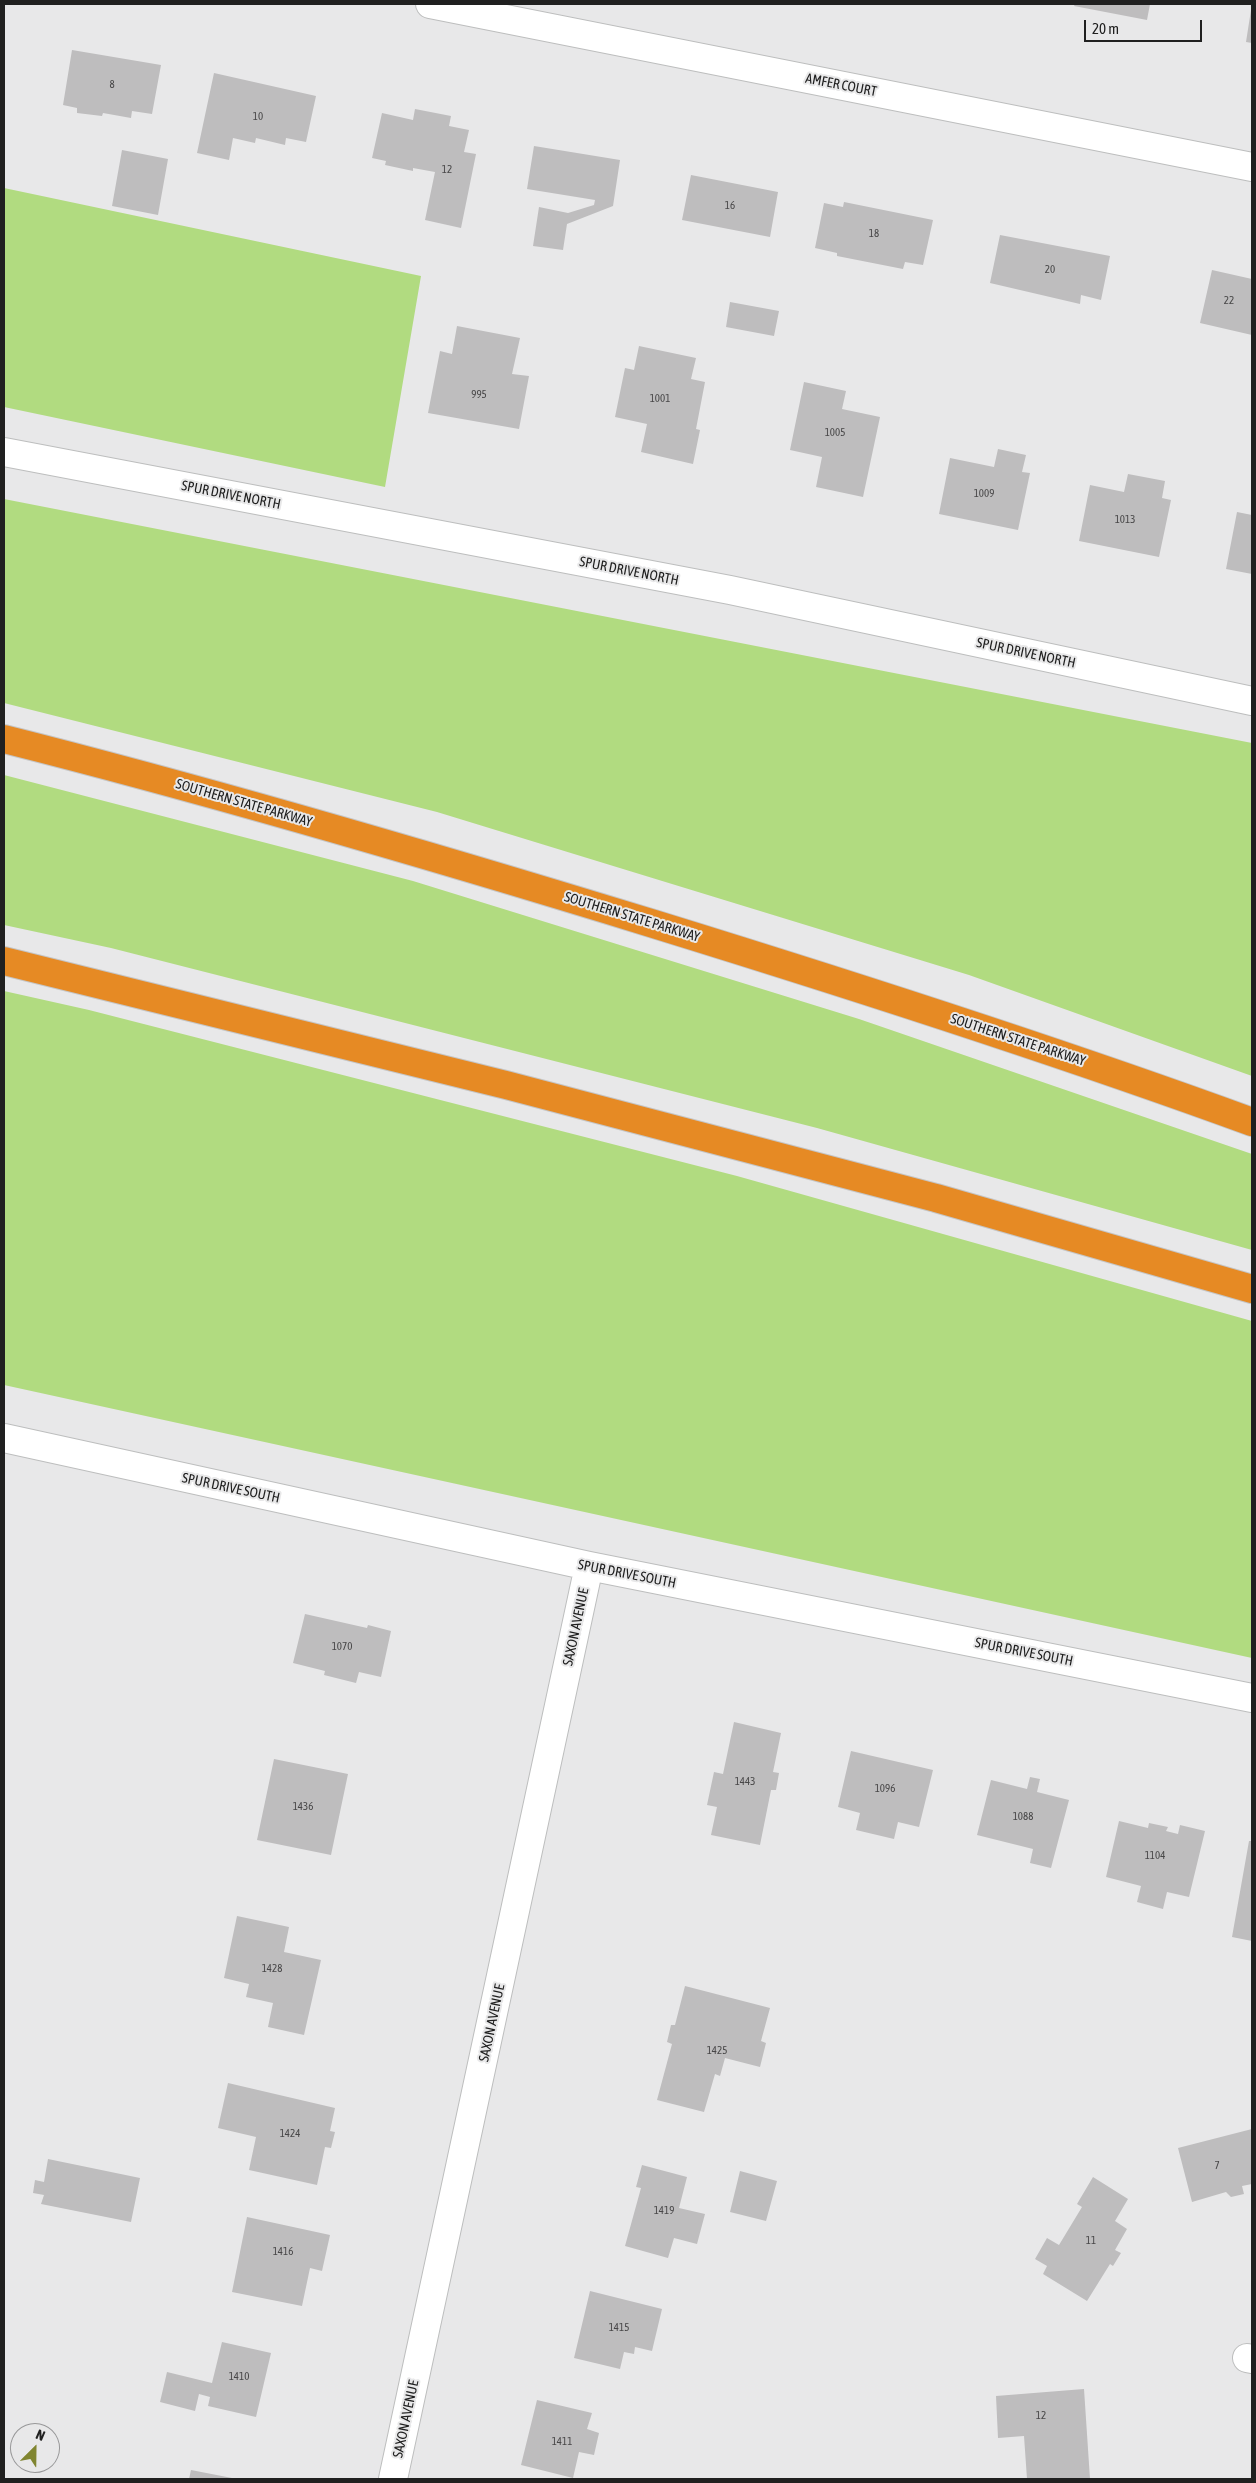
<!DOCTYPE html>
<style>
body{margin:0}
#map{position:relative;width:1256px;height:2483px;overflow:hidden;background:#e8e8e9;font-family:"Asap Condensed",sans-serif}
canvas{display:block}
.frame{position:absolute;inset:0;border:5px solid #202020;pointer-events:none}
.north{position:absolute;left:10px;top:2423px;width:50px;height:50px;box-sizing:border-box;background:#e8e8e9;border:1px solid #989899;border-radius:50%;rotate:23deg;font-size:14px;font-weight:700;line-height:20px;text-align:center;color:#202020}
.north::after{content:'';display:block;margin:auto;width:18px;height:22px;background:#808530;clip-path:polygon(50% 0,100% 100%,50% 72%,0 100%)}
.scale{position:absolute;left:1084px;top:20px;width:118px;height:22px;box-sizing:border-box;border:2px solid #202020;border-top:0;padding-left:6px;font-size:15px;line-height:18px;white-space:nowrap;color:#202020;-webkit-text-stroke:4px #e8e8e9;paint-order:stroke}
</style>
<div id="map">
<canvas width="1256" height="2483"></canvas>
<div class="frame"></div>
<div class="north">N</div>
<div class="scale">20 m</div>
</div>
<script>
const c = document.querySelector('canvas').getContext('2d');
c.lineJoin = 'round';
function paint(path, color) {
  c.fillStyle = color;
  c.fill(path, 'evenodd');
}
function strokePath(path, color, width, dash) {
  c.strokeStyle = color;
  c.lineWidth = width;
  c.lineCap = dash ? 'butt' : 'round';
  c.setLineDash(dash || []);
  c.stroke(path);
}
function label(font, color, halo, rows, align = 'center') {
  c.font = font + ' "Asap Condensed",sans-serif';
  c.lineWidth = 4;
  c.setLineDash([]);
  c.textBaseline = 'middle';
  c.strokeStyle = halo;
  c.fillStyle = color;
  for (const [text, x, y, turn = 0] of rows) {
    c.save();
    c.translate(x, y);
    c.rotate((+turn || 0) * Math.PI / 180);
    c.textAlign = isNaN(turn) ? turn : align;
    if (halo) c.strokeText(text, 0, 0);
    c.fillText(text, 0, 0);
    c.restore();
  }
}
paint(new Path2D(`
 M4,188L421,276L385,487L4,407Z
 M4,499L1252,743V1076L969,975L437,812L4,703Z
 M4,775L413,881L859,1019L1252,1154V1250L817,1128L111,948L4,925Z
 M4,991L89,1010L737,1176L1252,1321V1658L4,1385Z`), '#b1db80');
paint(new Path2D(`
 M1075,4H1150L1147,20L1074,6Z
 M1251,10H1252V43L1246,42Z
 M72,50L161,65L152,114L132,111L131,118L103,113L102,116L77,113V108L63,105Z
 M214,73L316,96L306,142L286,138L285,145L256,138L255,143L233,138L229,160L197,153Z
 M415,109L451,116L449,126L469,130L464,152L476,154L461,228L425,220L435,172L413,168V171L385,165L386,161L372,158L382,113L413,120Z
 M534,146L620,160L613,206L567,224L563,250L533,246L539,207L568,213L594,205L595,200L527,189Z
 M122,150L168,159L158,215L112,206Z
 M691,175L778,192L770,237L682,220Z
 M844,202L933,220L923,265L905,262L903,269L837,256V253L815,248L824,203L843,207Z
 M1000,235L1110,256L1101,300L1081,295L1080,304L990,283Z
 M1212,270L1252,279V335L1200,323Z
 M730,302L779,311L774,336L726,327Z
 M457,326L520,338L512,374L529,376L519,429L428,413L440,351L452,354Z
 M639,346L696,358L691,379L705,382L696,429L700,430L693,464L641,452L647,424L615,417L625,368L634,370Z
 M804,382L846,391L842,409L880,417L863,497L816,487L822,457L790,450Z
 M998,449L1026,455L1022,472L1030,473L1018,530L939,514L950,458L994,467Z
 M1128,474L1165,481L1162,498L1171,500L1159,557L1079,541L1090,485L1124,492Z
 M1237,512L1252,515V574L1226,569Z
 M305,1614L367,1628L368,1625L391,1631L381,1677L359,1672L356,1683L324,1675L325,1671L293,1663Z
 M734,1722L781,1733L773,1772L779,1773L776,1790H771L760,1845L711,1835L717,1807L707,1805L714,1772L723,1774Z
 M851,1751L933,1770L919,1827L898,1822L894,1839L856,1830L860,1813L838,1807Z
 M274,1759L348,1774L331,1855L257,1840Z
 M1030,1777L1040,1779L1037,1792L1069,1800L1051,1868L1030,1863L1033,1849L977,1835L991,1780L1027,1789Z
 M1119,1821L1148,1828L1149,1823L1168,1827L1166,1831L1178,1834L1180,1825L1205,1831L1189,1897L1167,1892L1163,1909L1137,1902L1141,1886L1106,1877Z
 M1249,1841H1252V1941L1232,1937Z
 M237,1916L289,1927L284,1952L321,1960L304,2035L268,2027L273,2003L246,1997L249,1984L224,1978Z
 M685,1986L770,2008L761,2041L766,2043L760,2067L725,2058L720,2076L715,2074L704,2112L657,2100L672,2044L667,2042L671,2025H675Z
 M228,2083L335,2108L330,2131L335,2132L331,2148L325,2147L317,2185L249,2170L256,2137L218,2128Z
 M1252,2129V2184L1242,2186L1244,2194L1231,2197L1226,2192L1192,2202L1178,2148Z
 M48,2159L140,2178L131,2222L41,2204L44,2195L33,2193L35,2180L44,2182Z
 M642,2165L687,2177L679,2208L705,2214L697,2244L674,2238L668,2258L625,2246L641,2188L636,2187Z
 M740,2171L777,2181L766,2221L730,2212Z
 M1093,2177L1128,2199L1115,2221L1127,2229L1115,2250L1121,2253L1113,2266L1110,2264L1087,2301L1043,2274L1047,2266L1035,2259L1047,2238L1059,2245L1082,2207L1077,2204Z
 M247,2217L330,2235L322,2271L310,2268L302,2306L232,2292Z
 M590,2291L662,2309L652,2351L635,2347L634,2354L624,2352L620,2369L574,2358Z
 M222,2342L271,2353L256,2417L208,2406L210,2397L199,2394L195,2411L160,2402L167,2372L212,2383Z
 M1084,2389L1090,2479H1027L1024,2436L998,2438L996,2396Z
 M537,2400L592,2413L587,2429L599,2433L594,2455L579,2452L573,2478L521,2465Z
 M191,2470L232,2478V2479H189Z`), '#bebdbe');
const minor = new Path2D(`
 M430,4L1252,167
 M4,452L730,590L1252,701
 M4,1438L589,1566L1252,1698
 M1247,2358L1252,2359
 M393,2479L589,1566`);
const highway = new Path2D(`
 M4,739C222,794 439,858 654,924C855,986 1055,1050 1252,1122
 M4,961L506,1085L936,1198L1252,1289`);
strokePath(minor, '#bdbebe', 30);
strokePath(highway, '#c5c5c5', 30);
strokePath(minor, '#fff', 28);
strokePath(highway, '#e68a24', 28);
label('11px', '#484748', null, [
 ["8",112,85],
 ["10",258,117],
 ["12",447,170],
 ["16",730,206],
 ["18",874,234],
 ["20",1050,270],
 ["22",1229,301],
 ["995",479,395],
 ["1001",660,399],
 ["1005",835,433],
 ["1009",984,494],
 ["1013",1125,520],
 ["1070",342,1647],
 ["1443",745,1782],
 ["1096",885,1789],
 ["1436",303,1807],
 ["1088",1023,1817],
 ["1104",1155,1856],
 ["1428",272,1969],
 ["1425",717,2051],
 ["1424",290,2134],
 ["7",1217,2166],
 ["1419",664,2211],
 ["11",1091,2241],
 ["1416",283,2252],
 ["1415",619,2328],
 ["1410",239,2377],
 ["12",1041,2416],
 ["1411",562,2442]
]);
label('14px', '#202020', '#e8e8e9', [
 ["AMFER COURT",841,85,11],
 ["SPUR DRIVE NORTH",231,495,11],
 ["SPUR DRIVE NORTH",629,571,11],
 ["SPUR DRIVE NORTH",1026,653,12],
 ["SOUTHERN STATE PARKWAY",244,803,16],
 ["SOUTHERN STATE PARKWAY",632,917,17],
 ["SOUTHERN STATE PARKWAY",1018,1040,18],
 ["SPUR DRIVE SOUTH",231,1488,12],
 ["SPUR DRIVE SOUTH",627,1574,11],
 ["SAXON AVENUE",576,1627,-78],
 ["SPUR DRIVE SOUTH",1024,1652,11],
 ["SAXON AVENUE",492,2023,-78],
 ["SAXON AVENUE",406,2419,-78]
]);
</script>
